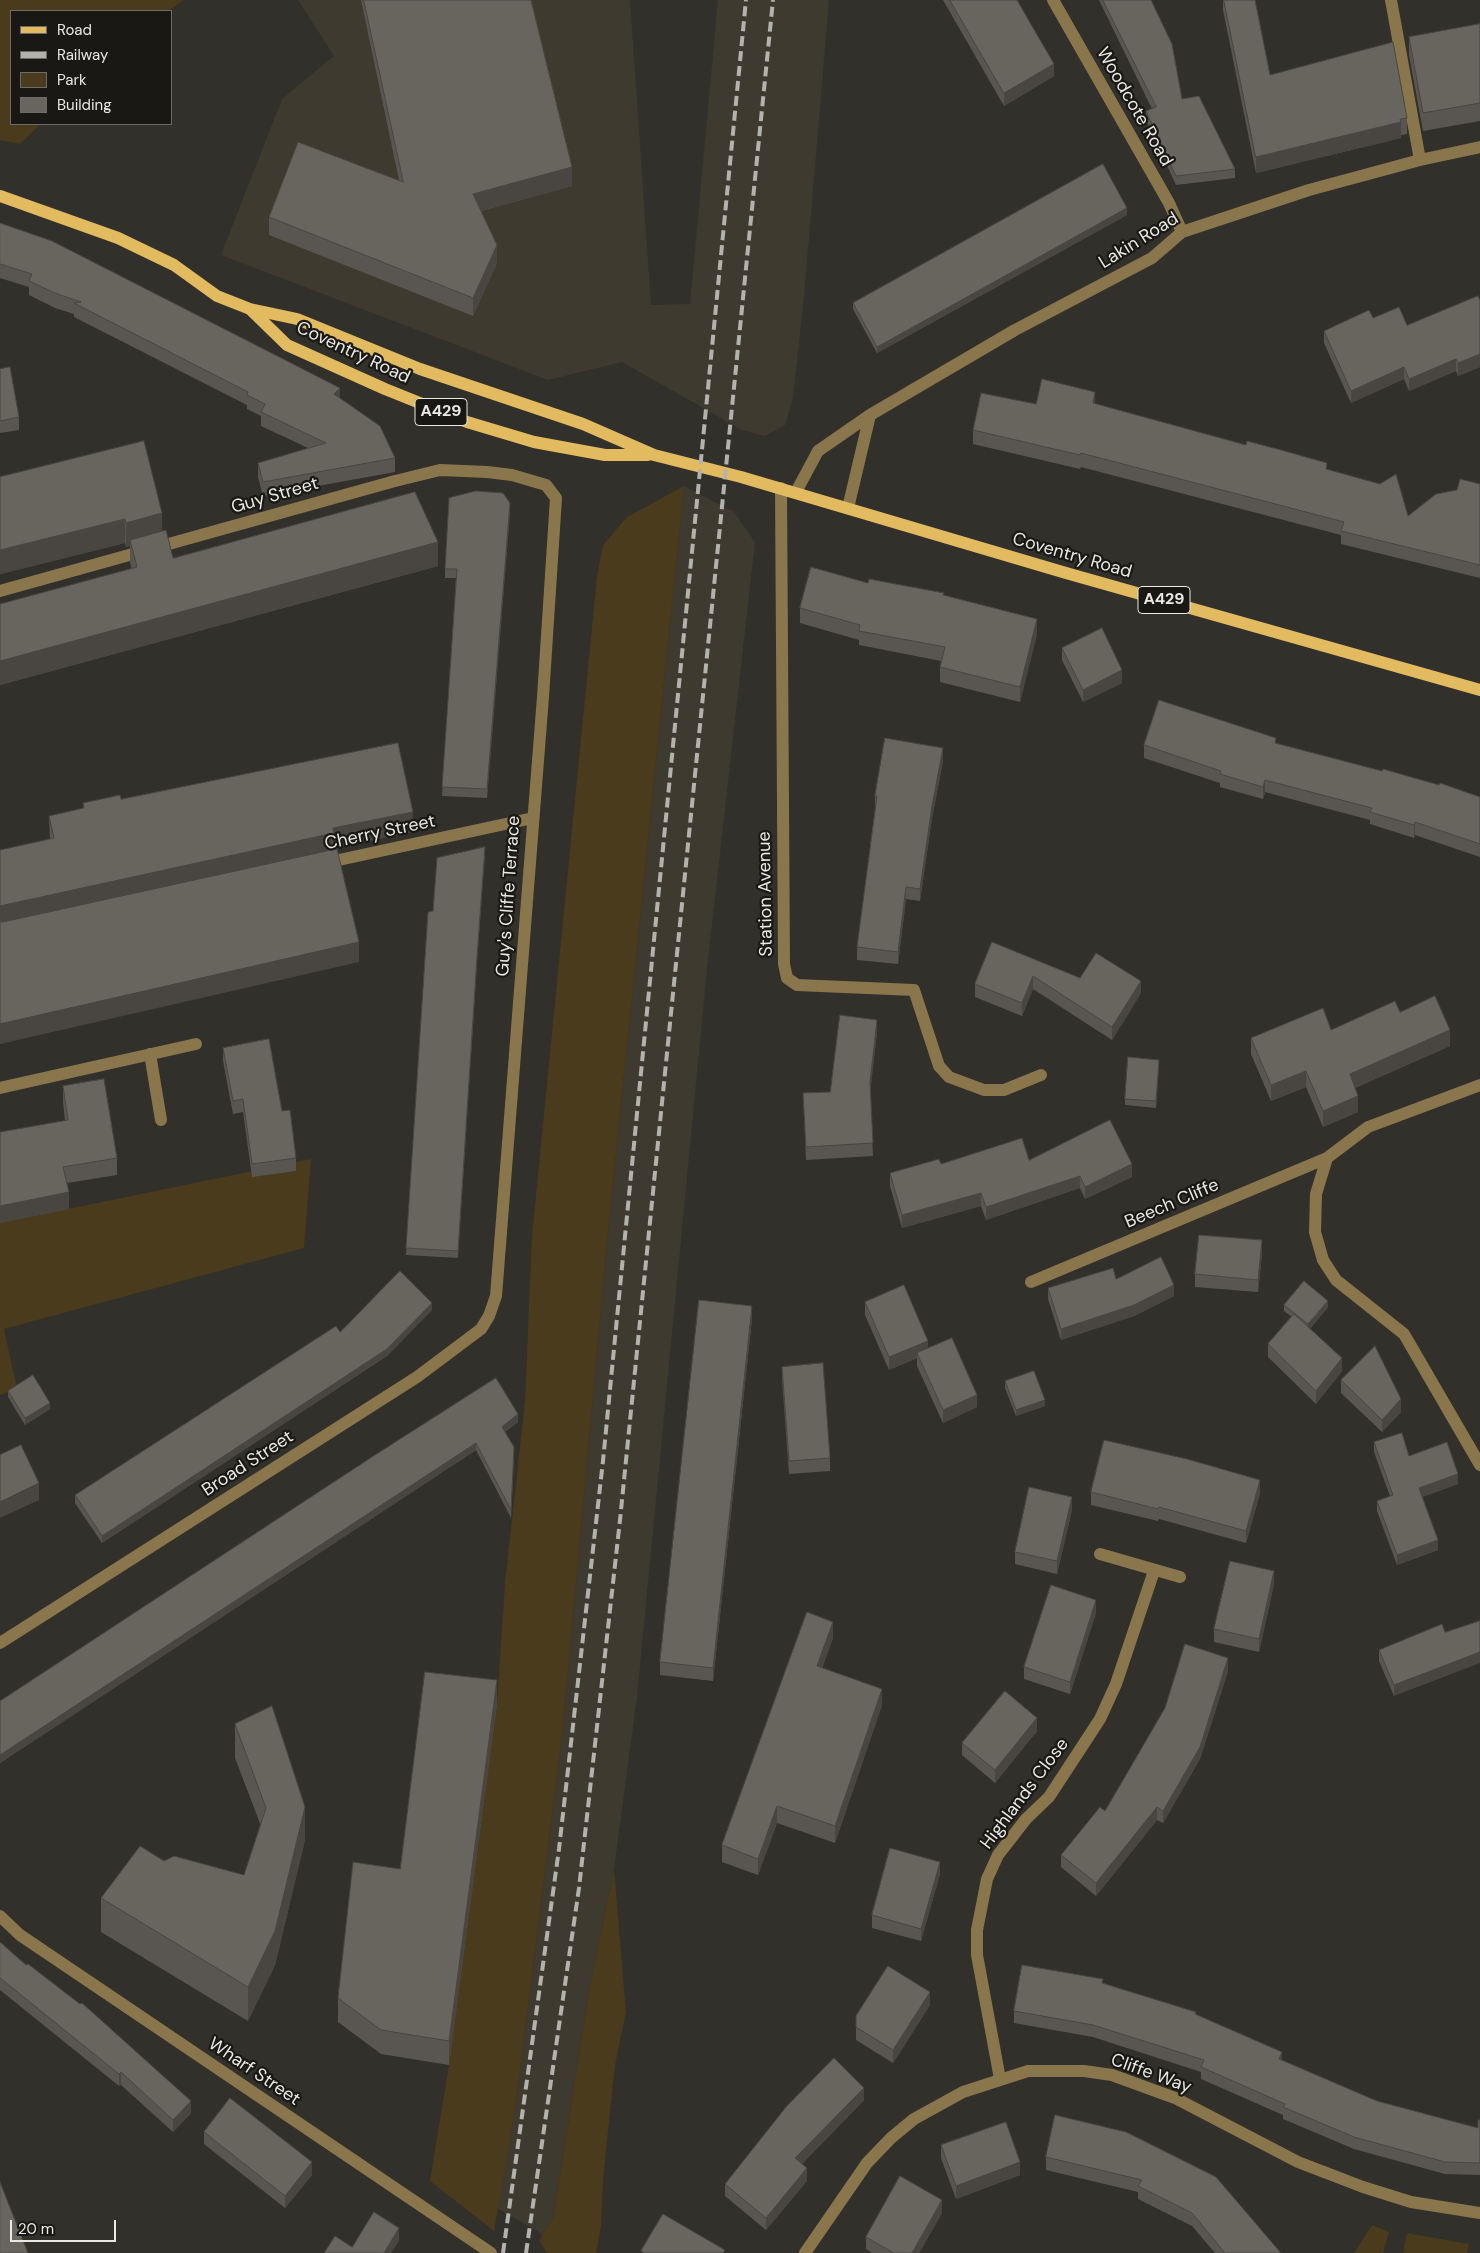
<!DOCTYPE html>
<style>
body{margin:0}
#map{position:relative;width:1480px;height:2253px;overflow:hidden;background:#32302a;font-family:"DM Sans",sans-serif}
canvas{display:block}
.legend{position:absolute;left:10px;top:10px;width:162px;height:115px;box-sizing:border-box;background:#191815;border:1px solid #6d6b68;margin:0;padding:6px 9px;list-style:none;font-size:15px;color:#eae8e4}
.legend li{display:flex;align-items:center;gap:10px;height:25px}
.legend b{width:25px;border:1px solid #6d6b68}
.scale{position:absolute;left:10px;top:2220px;width:106px;height:22px;box-sizing:border-box;border:2px solid #eae8e4;border-top:0;padding-left:6px;font-size:15px;line-height:18px;white-space:nowrap;color:#eae8e4;-webkit-text-stroke:4px #191815;paint-order:stroke}
</style>
<div id="map">
<canvas width="1480" height="2253"></canvas>
<ul class="legend">
<li><b style="height:6px;background:#e2ba60"></b>Road</li>
<li><b style="height:6px;background:#b4b2ad"></b>Railway</li>
<li><b style="height:14px;background:#493b1c"></b>Park</li>
<li><b style="height:14px;background:#68645e"></b>Building</li>
</ul>
<div class="scale">20 m</div>
</div>
<script>
const c = document.querySelector('canvas').getContext('2d');
c.lineJoin = 'round';
function paint(path, color) {
  c.fillStyle = color;
  c.fill(path, 'evenodd');
}
function strokePath(path, color, width, dash) {
  c.strokeStyle = color;
  c.lineWidth = width;
  c.lineCap = dash ? 'butt' : 'round';
  c.setLineDash(dash || []);
  c.stroke(path);
}
function label(font, color, halo, rows, align = 'center') {
  c.font = font + ' "DM Sans",sans-serif';
  c.lineWidth = 4.5;
  c.setLineDash([]);
  c.textBaseline = 'middle';
  c.strokeStyle = halo;
  c.fillStyle = color;
  for (const [text, x, y, turn = 0] of rows) {
    c.save();
    c.translate(x, y);
    c.rotate((+turn || 0) * Math.PI / 180);
    c.textAlign = isNaN(turn) ? turn : align;
    if (halo) c.strokeText(text, 0, 0);
    c.fillText(text, 0, 0);
    c.restore();
  }
}
paint(new Path2D(`
 M298,0H630L651,305L690,304L718,0H829L804,296L793,398L785,425L765,436L742,430L622,362L548,380L221,255L282,99L334,56Z
 M684,486L734,512L755,542L707,969L637,1697L614,1869L589,1991L553,2219L542,2234L497,2208L514,2117L562,1737L607,1243Z`), '#3f3a2f');
paint(new Path2D(`
 M0,0H183L169,11H11V124H41L20,144L0,140Z
 M684,486L607,1243L562,1737L514,2117L494,2231L430,2181L449,2065L497,1704L505,1583L525,1401L532,1236L597,576L603,545L627,517Z
 M311,1159L304,1248L4,1329L17,1389L0,1395V1223Z
 M614,1869L626,2012L615,2065L603,2179L601,2226L596,2253H547L540,2242L542,2234L553,2219L589,1991Z
 M1372,2225L1389,2232L1383,2253H1354Z
 M1407,2233L1469,2244L1467,2253H1403Z`), '#493b1c');
strokePath(new Path2D(`
 M1053,0L1169,203L1182,232
 M1391,0L1420,160
 M781,488L784,964L787,978L797,985L914,990L939,1066L949,1077L984,1090H1004L1041,1075
 M796,492L818,451L870,415L1015,330L1152,258L1182,232L1309,190L1420,160L1480,147
 M848,508L870,415
 M0,591L395,481L440,470L487,472L512,475L546,485L556,498L543,697L496,1296L489,1316L481,1329L417,1377L0,1643
 M325,863L533,818
 M150,1054L161,1120
 M1480,1085L1368,1127L1327,1158L1316,1194L1315,1232L1323,1260L1336,1280L1404,1334L1480,1465
 M0,1088L196,1044
 M1031,1282L1327,1158
 M1100,1554L1180,1577
 M0,1916L20,1935L491,2253
 M1000,2079L977,1955V1930L987,1879L998,1855L1026,1819L1049,1797L1100,1719L1116,1684L1154,1571
 M805,2253L867,2163L891,2138L914,2119L963,2092L1028,2071H1084L1112,2075L1175,2098L1298,2162L1363,2187L1411,2202L1480,2213`), '#89764c', 12);
strokePath(new Path2D(`
 M0,196L118,238L174,265L217,296L250,309L297,319L420,369L583,424L654,455L741,477L1066,573L1480,690
 M250,309L287,345L385,389L467,422L534,442L605,455H648`), '#e2ba60', 12);
strokePath(new Path2D(`
 M503,2253L559,1849L603,1461L746,0
 M526,2253L579,1888L620,1520L773,0`), '#b4b2ad', 4, [10, 5]);
paint(new Path2D(`
 M361,0H531L572,186L481,211L497,263L473,316L269,235V217L399,180Z
 M943,0H1017L1054,76L1004,106Z
 M1099,0H1151L1182,99L1235,169V178L1176,185L1146,120V111L1152,109Z
 M1223,0H1255L1270,75L1407,118V134L1401,135V138L1256,173L1223,10Z
 M1480,24V121L1423,131L1409,55V37Z
 M1127,215L877,353L853,309V303Z
 M0,223L340,398L395,458V472L263,496L258,477V463L308,448L261,426V416L247,409V405L74,317V314L55,308L29,295V287L0,278Z
 M1480,300V367L1458,376L1456,371L1409,391L1404,379L1351,403L1324,343V331L1373,318L1407,325Z
 M0,369L19,417V430L0,433Z
 M1036,404H1095L1327,470L1408,516L1457,490L1480,484V578L1341,544V535L1081,467L1080,469L973,444V430Z
 M0,477L162,531L173,558L438,566L0,685V604L132,569L130,563V546L126,547L125,543L0,574Z
 M510,512L487,798L442,796L456,578H445V569Z
 M868,583L944,595L1037,634L1020,702L940,682V667L941,661L859,645V640L800,623V608Z
 M1062,648L1122,683L1083,702L1062,660Z
 M1276,743L1382,771L1439,785L1480,797V857L1415,835L1414,838L1370,824V820L1265,792L1263,799L1220,787V783L1144,758V745Z
 M943,761L932,818L920,901L906,899L898,964L857,960V947L875,809V796Z
 M121,799L413,832L334,848L359,962L50,839L49,816L83,808V803Z
 M485,854L477,963L458,1258L406,1255L433,911Z
 M992,942L1080,978L1141,993L1112,1040L1033,989L1022,1016L975,997V984Z
 M1331,1030L1450,1046L1355,1088L1358,1112L1323,1127L1306,1087L1271,1101L1251,1054V1038Z
 M877,1032L870,1091L873,1156L806,1160L803,1093L830,1092Z
 M223,1048L282,1111L296,1158V1171L252,1177L243,1112L233,1114L223,1061Z
 M1159,1066L1156,1108L1125,1105V1099Z
 M63,1086L117,1158V1175L67,1183L69,1209L0,1223L65,1121L63,1102Z
 M1029,1160L1132,1177L1085,1199L1080,1188L986,1220L981,1206L902,1228L890,1186V1173L941,1164Z
 M1262,1253L1258,1292L1195,1287V1274Z
 M1116,1279L1174,1296L1134,1316L1061,1340L1048,1299V1288Z
 M865,1302L928,1348L977,1407L943,1423L917,1366V1358L889,1370L865,1315Z
 M1284,1305L1328,1307L1310,1329L1342,1371L1316,1404L1268,1357V1344L1292,1317L1284,1311Z
 M432,1310L387,1356L102,1543L75,1503V1495Z
 M752,1319L713,1681L660,1675V1662Z
 M782,1367L830,1458V1471L789,1474L782,1379Z
 M1341,1380L1401,1412L1382,1432L1341,1393Z
 M1005,1381L1045,1406L1016,1416L1005,1388Z
 M8,1391L50,1409L25,1425L8,1397Z
 M518,1422L505,1432L514,1455L511,1518L476,1450L0,1763V1701L375,1455Z
 M1374,1442L1458,1484L1422,1497L1438,1550L1397,1565L1377,1511V1501L1390,1496L1374,1452Z
 M1091,1492L1260,1493L1246,1543L1159,1519L1158,1521L1091,1505Z
 M1072,1510L1057,1574L1015,1564V1552Z
 M1274,1584L1259,1652L1214,1642V1629Z
 M1096,1613L1070,1694L1024,1679V1667Z
 M1445,1632L1394,1696L1379,1661V1650Z
 M833,1638L822,1668L882,1705L835,1843L777,1823L758,1875L722,1862V1845Z
 M1228,1671L1200,1759L1163,1823L1157,1820L1096,1896L1061,1867V1855L1105,1811Z
 M497,1704L449,2065L381,2054L338,2022V1998L400,1869Z
 M235,1724L305,1840L275,1965L248,2021L101,1932V1898L164,1861L244,1875L261,1826L235,1758Z
 M1037,1731L995,1783L962,1755V1743Z
 M940,1874L921,1941L872,1928V1915Z
 M0,1942L191,2113L173,2132L121,2085L119,2086L0,1990Z
 M1103,1983L1196,2014L1282,2060L1377,2101L1478,2128L1480,2120V2175L1445,2174L1354,2149L1283,2119V2115L1201,2079V2072L1093,2037L1014,2023V2011Z
 M930,2005L893,2063L856,2040V2016Z
 M864,2100L802,2164L807,2181L766,2230L725,2196V2184Z
 M1055,2115L1281,2253H1215L1192,2226L1138,2199V2192L1046,2170V2157Z
 M204,2132L312,2175L285,2208L204,2144Z
 M941,2145L1020,2175L956,2199L941,2158Z
 M942,2213L919,2253H872L866,2249V2237Z`), '#595651');
paint(new Path2D(`
 M1054,64V76L1004,106V93Z
 M1401,122V138L1256,173V157Z
 M572,167V186L473,213V194Z
 M1127,208V215L877,353V347Z
 M497,245V263L473,316V298Z
 M1480,354V367L1458,376V363Z
 M1456,359V371L1409,391V379Z
 M1404,367V379L1351,403V391Z
 M340,388V403L334,394Z
 M1095,392V406L1093,403Z
 M510,503V512L487,798V789Z
 M162,513V538L130,540V546L126,547V523Z
 M125,519V543L0,574V550Z
 M438,542V566L0,685V661Z
 M1037,619V634L1020,702V687Z
 M1122,670V683L1083,702V690Z
 M943,748V761L932,818L920,901V889L932,806Z
 M1265,780V792L1263,799V787Z
 M413,812V832L334,848V853L0,926V906L333,828Z
 M1415,822V835L1414,838V825Z
 M485,847L477,963L458,1258L477,956Z
 M906,887V899L898,964V952Z
 M359,942V962L0,1044V1024Z
 M1033,976V989L1022,1016V1003Z
 M1141,981V993L1112,1040V1027Z
 M877,1020V1032L870,1095V1082Z
 M1450,1030V1046L1350,1090V1074Z
 M1306,1071V1087L1271,1101V1085Z
 M1358,1096V1112L1323,1127V1111Z
 M1132,1164V1177L1085,1199V1187Z
 M1080,1176V1188L986,1220V1207Z
 M69,1192V1209L0,1223V1206Z
 M981,1193V1206L902,1228V1215Z
 M1262,1240V1253L1258,1292V1280Z
 M1174,1285V1296L1134,1316L1061,1340V1329Z
 M1328,1301V1307L1308,1331V1324Z
 M432,1303V1310L387,1356L102,1543V1536Z
 M752,1306V1319L713,1681V1668Z
 M928,1341V1353H917V1358L889,1370V1357Z
 M1342,1358V1371L1316,1404V1391Z
 M977,1395V1407L943,1423V1410Z
 M1401,1399V1412L1382,1432V1420Z
 M1045,1400V1406L1016,1416V1410Z
 M50,1403V1409L25,1425V1418Z
 M518,1414V1422L502,1434V1427Z
 M476,1443V1450L0,1763V1755Z
 M1458,1474V1484L1419,1498V1488Z
 M1260,1480V1493L1246,1543V1531Z
 M39,1483V1500L0,1518V1502Z
 M1072,1497V1510L1057,1574V1561Z
 M1438,1540V1550L1397,1565V1555Z
 M1274,1571V1584L1259,1652V1639Z
 M1096,1600V1613L1070,1694V1682Z
 M833,1622V1638L817,1683V1666Z
 M1480,1652V1663L1394,1696V1685Z
 M1228,1658V1671L1200,1759L1163,1823V1811Z
 M497,1680V1704L449,2065V2041Z
 M882,1689V1705L835,1843V1826Z
 M1037,1718V1731L995,1783V1770Z
 M777,1806V1823L758,1875V1859Z
 M305,1807V1840L275,1965L248,2021V1987Z
 M1157,1807V1820L1096,1896V1883Z
 M940,1862V1874L921,1941V1929Z
 M930,1992V2005L893,2063V2050Z
 M1282,2052V2064L1279,2059Z
 M121,2072V2085L119,2086V2074Z
 M864,2088V2100L795,2171V2158Z
 M191,2101V2113L173,2132V2120Z
 M312,2162V2175L285,2208V2196Z
 M1020,2162V2175L956,2199V2186Z
 M807,2168V2181L766,2230V2218Z
 M942,2200V2213L919,2253H912Z
 M399,2228V2241L391,2253H384Z`), '#494642');
const building = new Path2D(`
 M364,0H531L572,167L473,194L497,245L473,298L269,217L298,142L403,182Z
 M950,0H1017L1054,64L1004,93Z
 M1103,0H1151L1172,44L1182,99L1199,96L1235,169L1176,176L1146,111L1156,107Z
 M1224,0H1255L1270,75L1393,42L1407,118L1400,119L1401,122L1256,157Z
 M1480,24V103L1423,113L1409,37Z
 M1103,164L1127,208L877,347L853,303Z
 M0,223L52,241L340,388L334,394L380,426L395,458L263,482L258,463L326,443L261,412L265,404L247,395L248,392L74,303L81,302L55,293L29,281L32,274L0,264Z
 M1478,296L1480,300V354L1458,363L1456,359L1409,379L1404,367L1351,391L1324,331L1369,310L1373,318L1399,307L1407,325Z
 M10,367L19,417L0,421V369Z
 M1042,379L1095,392L1093,403L1246,445L1247,441L1281,450L1327,463L1326,469L1380,484L1396,474L1408,516L1436,494L1457,490L1460,479L1480,484V565L1341,531L1344,522L1081,453L1080,455L973,430L981,393L1036,404Z
 M144,441L162,513L126,523L125,519L0,550V477Z
 M476,491L503,493L510,503L487,789L442,787L457,569H445L449,498Z
 M415,492L438,542L0,661V604L137,567L130,540L166,530L173,558Z
 M811,567L868,583L869,579L944,593L943,595L1037,619L1020,687L940,667L945,647L859,631L860,625L800,608Z
 M1102,628L1122,670L1083,690L1062,648Z
 M1159,700L1276,738L1275,743L1382,771L1383,769L1439,785L1440,783L1480,797V844L1415,822L1414,825L1370,812L1372,808L1265,780L1263,787L1220,774L1221,771L1144,745Z
 M885,738L943,748L932,806L920,889L906,887L898,952L857,947L877,796H875Z
 M398,743L413,812L333,828L334,833L0,906V850L54,838L49,816L84,808L83,803L120,795L121,799Z
 M485,847L477,956L458,1251L406,1248L428,912L433,911L437,858Z
 M337,849L359,942L0,1024V921L2,922Z
 M992,942L1080,978L1096,953L1141,981L1112,1027L1033,976L1022,1003L975,984Z
 M1435,996L1450,1030L1350,1074L1358,1096L1323,1111L1306,1071L1271,1085L1251,1038L1323,1008L1331,1030L1395,1001L1400,1012Z
 M840,1015L877,1020L870,1082L873,1143L806,1147L803,1093L830,1092Z
 M269,1039L282,1111L290,1110L296,1158L252,1164L243,1099L233,1101L223,1048Z
 M1128,1057L1159,1060L1156,1101L1125,1099Z
 M104,1079L117,1158L63,1167L69,1192L0,1206V1132L68,1120L63,1086Z
 M1110,1120L1132,1164L1085,1187L1080,1176L986,1207L981,1193L902,1215L890,1173L939,1159L941,1164L1022,1138L1029,1160Z
 M1199,1235L1262,1240L1258,1280L1195,1274Z
 M1161,1257L1174,1285L1134,1305L1061,1329L1048,1288L1113,1268L1116,1279Z
 M400,1271L432,1303L387,1349L102,1536L75,1495L336,1326L340,1332Z
 M1304,1281L1328,1301L1308,1324L1284,1305Z
 M904,1285L928,1341L889,1357L865,1302Z
 M699,1300L752,1306L713,1668L660,1662Z
 M1294,1314L1342,1358L1316,1391L1268,1344Z
 M952,1338L977,1395L943,1410L917,1353Z
 M1375,1346L1401,1399L1382,1420L1341,1380Z
 M823,1363L830,1458L789,1461L782,1367Z
 M1034,1371L1045,1400L1016,1410L1005,1381Z
 M33,1375L50,1403L25,1418L8,1391Z
 M496,1378L518,1414L502,1427L514,1447L511,1510L476,1443L0,1755V1701L375,1455Z
 M1402,1433L1409,1456L1447,1442L1458,1474L1419,1488L1438,1540L1397,1555L1377,1501L1393,1495L1374,1442Z
 M1104,1440L1187,1459L1260,1480L1246,1531L1159,1507L1158,1509L1091,1492Z
 M21,1445L39,1483L0,1502V1455Z
 M1029,1487L1072,1497L1057,1561L1015,1552Z
 M1230,1561L1274,1571L1259,1639L1214,1629Z
 M1051,1585L1096,1600L1070,1682L1024,1667Z
 M807,1612L833,1622L817,1666L882,1689L835,1826L777,1806L758,1859L722,1845Z
 M1480,1621V1652L1394,1685L1379,1650L1442,1624L1445,1632Z
 M1185,1644L1228,1658L1200,1747L1163,1811L1157,1807L1096,1883L1061,1855L1100,1807L1105,1811L1165,1708Z
 M425,1672L497,1680L449,2041L381,2030L338,1998L353,1862L400,1869Z
 M1005,1691L1037,1718L995,1770L962,1743Z
 M272,1706L305,1807L275,1931L248,1987L101,1898L140,1846L164,1861L174,1856L244,1875L266,1808L235,1724Z
 M890,1848L940,1862L921,1929L872,1915Z
 M0,1942L26,1965L28,1964L80,2004L82,2003L191,2101L173,2120L121,2072L119,2074L0,1978Z
 M1022,1965L1103,1979L1102,1983L1196,2012L1195,2014L1282,2052L1279,2059L1377,2101L1478,2128V2120H1480V2163L1445,2162L1354,2137L1283,2107L1285,2104L1201,2067L1204,2060L1093,2025L1014,2011Z
 M888,1966L930,1992L893,2050L856,2027V2016Z
 M834,2058L864,2088L795,2158L807,2168L766,2218L725,2184L786,2107Z
 M230,2098L312,2162L285,2196L204,2132Z
 M1055,2115L1126,2132L1216,2177L1281,2253H1225L1192,2213L1138,2186L1142,2180L1046,2157Z
 M1006,2122L1020,2162L956,2186L941,2145Z
 M900,2176L942,2200L912,2253H894L866,2237Z
 M0,2182L28,2253H0Z
 M374,2212L399,2228L384,2253H324L335,2236L352,2247Z
 M663,2214L725,2250L723,2253H644L641,2251Z`);
paint(building, '#68645e');
strokePath(building, '#494642', 1);
for (const [x, y, w] of [
 [441,412,52],
 [1164,600,52]
]) {
  const box = new Path2D();
  box.roundRect(x - w / 2, y - 13.5, w, 27, 4);
  c.fillStyle = '#191815';
  c.fill(box);
  strokePath(box, '#eae8e4', 1);
}
label('bold 16px', '#eae8e4', null, [
 ["A429",441,412],
 ["A429",1164,600]
]);
label('18px', '#eae8e4', '#191815', [
 ["Woodcote Road",1134,107,60],
 ["Lakin Road",1139,241,-32],
 ["Coventry Road",353,353,25],
 ["Guy Street",275,496,-16],
 ["Coventry Road",1072,556,16],
 ["Cherry Street",380,833,-12],
 ["Station Avenue",766,894,-91],
 ["Guy's Cliffe Terrace",509,896,-86],
 ["Beech Cliffe",1172,1204,-23],
 ["Broad Street",248,1464,-33],
 ["Highlands Close",1025,1794,-53],
 ["Wharf Street",254,2072,34],
 ["Cliffe Way",1151,2074,20]
]);
</script>
